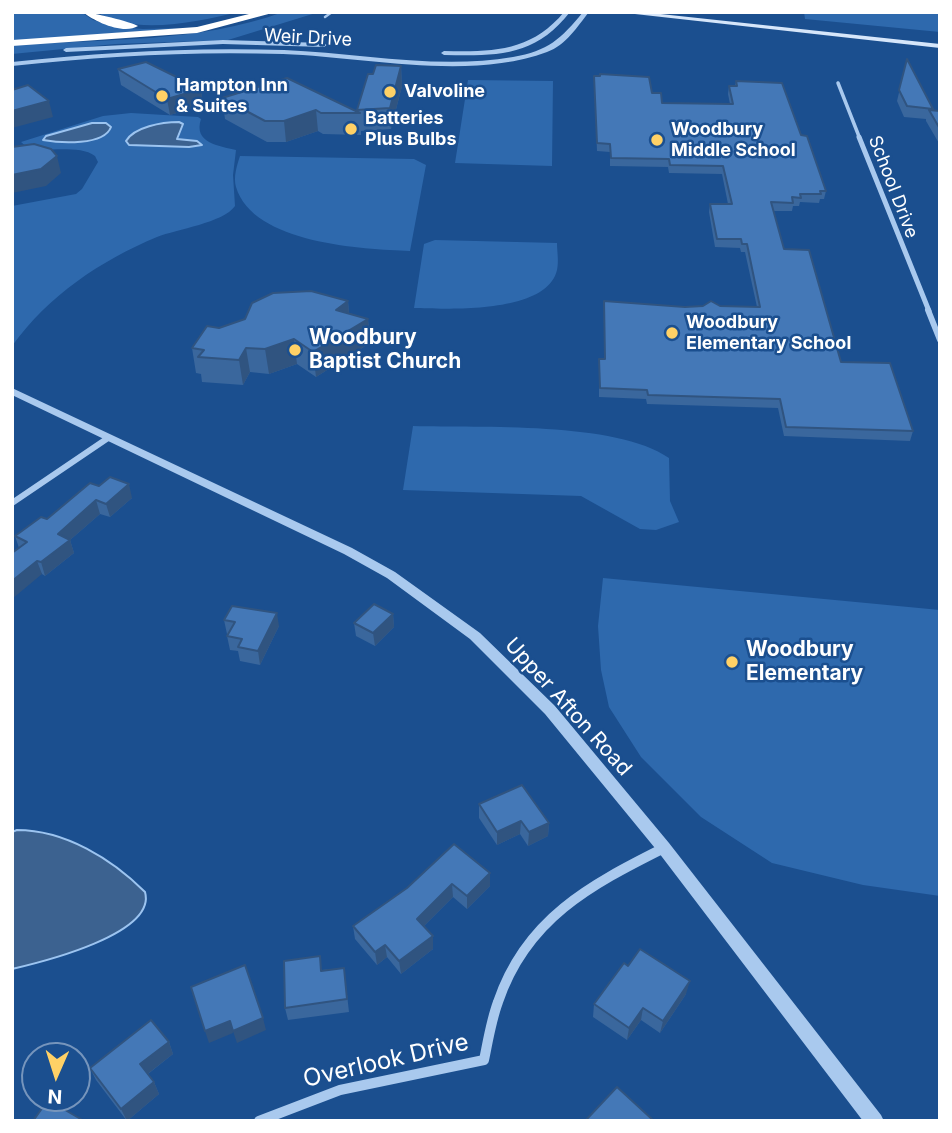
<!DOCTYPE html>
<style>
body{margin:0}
#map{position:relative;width:952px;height:1133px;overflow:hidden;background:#1b4f8f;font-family:Inter,sans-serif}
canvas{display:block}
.frame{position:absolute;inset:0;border:14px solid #fff;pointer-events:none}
.north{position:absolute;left:21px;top:1042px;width:70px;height:70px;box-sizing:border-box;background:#1b4f8f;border:2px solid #7695bc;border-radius:50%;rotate:183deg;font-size:19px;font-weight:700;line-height:28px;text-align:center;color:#fff}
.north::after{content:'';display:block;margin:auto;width:24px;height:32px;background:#ffd166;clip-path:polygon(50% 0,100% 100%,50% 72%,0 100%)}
</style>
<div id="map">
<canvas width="952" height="1133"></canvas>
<div class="frame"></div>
<div class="north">N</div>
</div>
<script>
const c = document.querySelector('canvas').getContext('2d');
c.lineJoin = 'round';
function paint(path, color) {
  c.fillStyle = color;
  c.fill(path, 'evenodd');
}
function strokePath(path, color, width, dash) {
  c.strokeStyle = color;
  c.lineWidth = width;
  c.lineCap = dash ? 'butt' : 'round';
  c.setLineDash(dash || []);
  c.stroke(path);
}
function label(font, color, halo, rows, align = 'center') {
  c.font = font + ' Inter,sans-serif';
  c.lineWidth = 5;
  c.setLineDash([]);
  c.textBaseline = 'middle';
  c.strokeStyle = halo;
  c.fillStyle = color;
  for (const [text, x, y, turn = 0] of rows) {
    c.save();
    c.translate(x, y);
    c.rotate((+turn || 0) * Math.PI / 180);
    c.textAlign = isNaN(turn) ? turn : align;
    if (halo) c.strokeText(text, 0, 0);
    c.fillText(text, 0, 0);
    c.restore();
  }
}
paint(new Path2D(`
 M12,12H81L93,20L116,27L143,29L182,28L12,41Z
 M97,12H238C199,22 132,36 97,12Z
 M283,12H319L228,40L115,44L12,54V45C102,39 199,43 283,12Z
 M804,12H940V32L805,19Z
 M468,80L553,81L552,166L455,163Z
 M131,113L198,117L201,119C193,143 219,146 236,150L233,175L235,206C223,223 177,229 157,237C100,261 49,295 12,346V206L76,194L82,189L98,162L95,156C76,142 35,157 21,142L103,116ZM100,122L106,123L103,136C86,142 61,144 43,140L49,135ZM174,122L181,129L177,139L197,141L200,146H148L146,128Z
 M240,156L414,159L426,165L410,251C363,249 253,244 236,187C233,177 237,165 240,156Z
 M435,240L557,243C557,251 559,262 557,270C547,314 447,309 414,308L424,244Z
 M413,426C480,428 616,421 669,458L670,501L679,522L656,530L640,529L581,496L403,490Z
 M603,578L940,610V896L863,885L772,863L701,817L641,757L609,707L601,670L598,626Z`), '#2e69ad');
const water = new Path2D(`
 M179,122L183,124L177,139L197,141L202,145L189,147L129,145L126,141C134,127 162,122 179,122Z
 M92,123H106L111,127C104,146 60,143 43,140L46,136Z
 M17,830C65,830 112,859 145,892C157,934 42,962 12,969V832Z`);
paint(water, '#3c6290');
strokePath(water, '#9cc4f0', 2);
strokePath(new Path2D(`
 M325,17L332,12`), '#a9c9ee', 2.5);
strokePath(new Path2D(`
 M838,83L860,139`), '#a9c9ee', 3.5);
strokePath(new Path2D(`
 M859,137L929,311`), '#a9c9ee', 5);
strokePath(new Path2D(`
 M928,310L940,340
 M12,503L108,438`), '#a9c9ee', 6);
strokePath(new Path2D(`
 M259,1121L340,1090L484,1060C488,1041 491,1021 498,1002C526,919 590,885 664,848`), '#a9c9ee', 10);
paint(new Path2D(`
 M564,12H570C535,57 497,56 444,55L441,53L444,51C492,52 531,52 564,12Z
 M583,12H589C577,27 566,45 547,52C469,81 365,57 283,54C192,51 102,56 12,66V62C103,52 193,47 284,50C360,53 438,70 513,57C548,51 561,39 583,12Z
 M223,40L324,43L327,45L324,47L223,44L66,52L63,50L66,48Z
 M12,388L352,548L395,572L480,633L555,706L669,843L881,1115L884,1121H863L659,853L545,714L470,639L387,578L344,554L12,395Z`), '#a9c9ee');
paint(new Path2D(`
 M617,12H642L940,44V48Z`), '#d6e6fa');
paint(new Path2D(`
 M83,12C91,12 132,22 138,26C124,35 95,22 83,12Z
 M257,12H276L197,33L12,46V40L197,27Z`), '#fff');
paint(new Path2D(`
 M907,59L933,109V111H940V145L926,121V119L904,117L897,101Z
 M401,66L402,86L391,129L361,131V135L323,134L318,131L286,142H267L225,119L222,98L357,112V110L373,74Z
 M118,69L201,89L203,105L170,115L121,85Z
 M594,76L652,93L662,103L730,104L728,94L729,86H735L736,81L801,135L826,191L824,199H820L819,203L800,202L799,206H793L792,211H773L784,249L841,362L913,431L910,441L784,436L778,408L647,404L646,399L599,397V359H604V301L685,307H757L745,252H741L740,248L715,247L709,212L710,204H728L722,174L669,173L668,167L610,166V152L597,151Z
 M348,301L349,313L368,319L370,343L316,377L297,364L269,374L250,372L243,385L202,382L201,374L196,373L192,348Z
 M90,483L132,498L110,517L100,514L70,540L74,553L45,576L42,574L19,548L15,536L47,519Z
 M393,614L394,627L375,646L356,636L354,623Z
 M224,620L279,626L260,665L240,661L238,651L230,650L227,636L228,634H227Z
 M479,804L549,823L548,836L528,846L520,834L497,845L479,818Z
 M454,844L490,886L467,909L453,897L424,926L433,949L401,974L387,957L377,965L355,939L353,926L407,888Z
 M628,966L686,994L660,1033L641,1020L627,1040L593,1017L594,1004Z
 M344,968L349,1012L288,1020L285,1008L322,970Z
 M169,1042L173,1054L148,1074L154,1082L159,1094L127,1121L96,1080L90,1068Z`), '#3a679d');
paint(new Path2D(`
 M401,66L402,86L391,129L390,108Z
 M201,89L203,105L170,115L167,99Z
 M49,101L53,117L12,128V111Z
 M316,110L318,131L286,142L284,121Z
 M57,156L61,173L46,186L12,193V175Z
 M348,301L350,325L336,310Z
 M368,319L370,343L316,377L313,352Z
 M294,339L297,364L269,374L265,349Z
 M246,348L250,372L243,385L239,360Z
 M129,484L132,498L110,517L106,504Z
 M96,500L100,514L70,540L74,553L45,576L41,562L58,534Z
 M37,561L42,574L12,599V581Z
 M277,613L279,626L260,665L258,651Z
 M393,614L394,627L375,646L373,633Z
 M521,821L520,834L497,845V832Z
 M549,823L548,836L528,846L529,832Z
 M490,873V886L467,909V896Z
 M452,884L453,897L418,932L417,919Z
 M433,936V949L401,974L399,961Z
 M385,945L387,957L377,965L375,952Z
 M690,981L686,994L660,1033L663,1021Z
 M643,1008L641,1020L627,1040L629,1028Z
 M263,1018L266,1030L237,1043L233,1031Z
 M230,1021L233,1033L209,1043L205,1031Z
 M169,1042L173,1054L145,1076L140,1064Z
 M154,1082L159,1094L127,1121L121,1109Z`), '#305480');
const building = new Path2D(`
 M907,59L933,109L907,106L899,90Z
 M146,62L201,89L167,99L118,69Z
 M376,65L401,66L390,108L357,110L368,74H373Z
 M600,74L649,77L652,93H661L662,103L733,104L729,86H737L736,81L782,83L801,135L807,136L826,191H820L821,194H800L801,198L792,197L793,203L771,202L784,249L809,250L841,362L890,363L913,431L786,427L780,399L648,395L647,390L600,388L599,359H605L604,301L685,307L703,306L711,301L720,306L760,307L747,244H742L741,239H717L710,204H732L723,166L670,165L669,159L611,158L610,144L597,143L594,76H600Z
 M287,78L360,113H321L316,110L284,121H265L222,98Z
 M28,85L49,101L12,111V90Z
 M929,110L940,111V129Z
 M34,144L51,149L57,156L41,169L12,175V147Z
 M311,291L348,301L336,310L368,319L313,352L294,339L265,349L246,348L239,360L198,357L204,350L192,348L207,326L219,328L245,319L252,303L273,293Z
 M110,477L129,484L106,504L96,500L58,534L70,540L41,562L37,561L12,581V553L27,542L15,536L41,517L47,519L90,483L99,486Z
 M374,604L393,614L373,633L354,623Z
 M232,606L277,613L258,651L238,647L242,639L227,636L235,622L224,620Z
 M522,785L549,823L529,832L521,821L497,832L479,804Z
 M454,844L490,873L467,896L452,884L417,919L433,936L399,961L385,945L375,952L353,926L407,888Z
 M640,949L690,981L663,1021L643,1008L629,1028L594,1004L624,963L628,966Z
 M320,956L321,971L344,968L347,999L285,1008L284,961Z
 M245,965L263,1018L233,1031L230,1021L205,1031L191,987Z
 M151,1020L169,1042L140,1064L154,1082L121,1109L90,1068Z
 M617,1087L654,1121H585Z
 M48,1100L84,1121H33Z`);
paint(building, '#4478b7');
strokePath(building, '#305480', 2);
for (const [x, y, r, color] of [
 [390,92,7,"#ffd166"],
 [162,96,7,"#ffd166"],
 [351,129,7,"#ffd166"],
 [657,140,7,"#ffd166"],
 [672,333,7,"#ffd166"],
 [295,350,7,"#ffd166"],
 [732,662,7,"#ffd166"]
]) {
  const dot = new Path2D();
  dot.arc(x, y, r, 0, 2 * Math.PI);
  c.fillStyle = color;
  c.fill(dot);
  strokePath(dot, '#1b4f8f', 2.5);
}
label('18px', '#fff', '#1b4f8f', [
 ["Weir Drive",308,38,3],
 ["School Drive",893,187,69]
]);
label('bold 18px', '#fff', '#1b4f8f', [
 ["Hampton Inn",176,86],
 ["& Suites",176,107],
 ["Valvoline",404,92],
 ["Batteries",365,119],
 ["Plus Bulbs",365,140],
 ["Woodbury",671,130],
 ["Middle School",671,151],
 ["Woodbury",686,323],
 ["Elementary School",686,344]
], 'left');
label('bold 21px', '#fff', '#1b4f8f', [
 ["Woodbury",309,338],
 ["Baptist Church",309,362],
 ["Woodbury",746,650],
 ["Elementary",746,674]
], 'left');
label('21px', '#fff', '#1b4f8f', [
 ["Upper Afton Road",568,707,48]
]);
label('24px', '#fff', '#1b4f8f', [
 ["Overlook Drive",386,1061,-13]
]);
</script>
